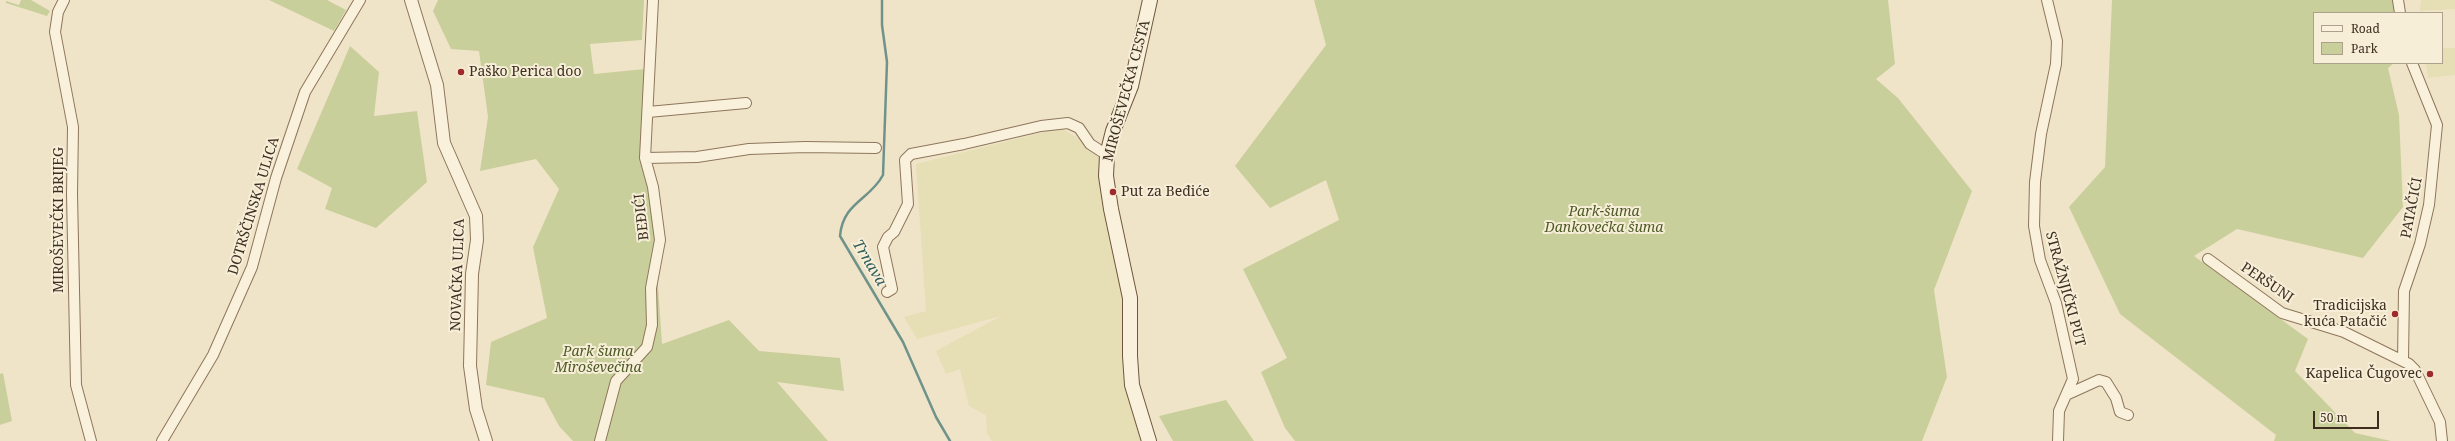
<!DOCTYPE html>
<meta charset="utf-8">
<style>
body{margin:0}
#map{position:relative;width:2455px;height:441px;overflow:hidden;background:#f0e4c8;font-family:"Noto Serif",serif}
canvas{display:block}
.legend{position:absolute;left:2313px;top:12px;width:130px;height:52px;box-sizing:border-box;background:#f7eed8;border:1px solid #ada18e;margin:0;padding:5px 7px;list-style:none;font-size:12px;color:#3d2e20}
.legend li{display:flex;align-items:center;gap:8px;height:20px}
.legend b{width:20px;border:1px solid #ada18e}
.scale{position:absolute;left:2313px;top:411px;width:66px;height:18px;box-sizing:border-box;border:2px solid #3d2e20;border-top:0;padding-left:5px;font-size:12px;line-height:14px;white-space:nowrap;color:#3d2e20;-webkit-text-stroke:3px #f7eed8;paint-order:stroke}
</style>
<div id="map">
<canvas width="2455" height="441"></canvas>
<ul class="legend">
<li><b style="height:5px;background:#faf1dc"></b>Road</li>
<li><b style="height:11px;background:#c9cf9b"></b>Park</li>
</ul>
<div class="scale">50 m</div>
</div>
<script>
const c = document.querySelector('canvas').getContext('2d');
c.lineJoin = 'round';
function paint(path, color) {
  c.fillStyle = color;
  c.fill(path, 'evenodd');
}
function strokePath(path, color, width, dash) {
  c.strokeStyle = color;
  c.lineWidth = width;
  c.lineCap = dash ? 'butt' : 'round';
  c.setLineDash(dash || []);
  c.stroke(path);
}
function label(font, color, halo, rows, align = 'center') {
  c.font = font + ' "Noto Serif",serif';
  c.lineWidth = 4;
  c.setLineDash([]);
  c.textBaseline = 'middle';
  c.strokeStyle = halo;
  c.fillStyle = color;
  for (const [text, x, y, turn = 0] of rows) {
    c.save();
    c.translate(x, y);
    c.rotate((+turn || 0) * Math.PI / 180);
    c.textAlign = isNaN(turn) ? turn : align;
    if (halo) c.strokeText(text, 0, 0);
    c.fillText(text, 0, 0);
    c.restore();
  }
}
paint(new Path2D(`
 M2421,0H2455V9L2420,11Z
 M2442,48H2455V75L2428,78L2426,63H2442Z
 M1060,128L1080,139L1100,159L1103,210L1121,278L1123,316L1144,441H992L987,433L986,415L969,406L960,369L946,374L936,351L1001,316L917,339L904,317L926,311L916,164Z`), '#e6deb5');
paint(new Path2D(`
 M21,0H31L50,11L47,16L6,3V1L19,5Z
 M269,0H327L346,10L334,31Z
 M438,0H644L642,40L590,44L594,74L645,69L644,161L655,242L662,344L729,320L759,351L840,358L844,391L777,382L828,441H573L559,426L544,398L486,385L491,342L547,318L533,247L559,189L536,159L480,171L488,117L479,51L451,49L433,11Z
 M1314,0H1888L1895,64L1876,79L1898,98L1972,191L1934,290L1947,377L1922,441H1295L1285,428L1261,372L1287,358L1243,269L1339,220L1326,180L1270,208L1235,166L1326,45Z
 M2112,0H2398L2400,13H2314V63H2394L2388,68L2399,115L2403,207L2363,258L2237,229L2194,256L2308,339L2295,371L2355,433L2391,441H2274L2276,435L2120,314L2069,207L2105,167Z
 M350,46L379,72L374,116L417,111L427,182L376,228L325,209L332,188L297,169Z
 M3,373L12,421L0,425V374Z
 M1226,400L1254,441H1173L1159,416Z`), '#c9cf9b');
strokePath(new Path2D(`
 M882,0V25L887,62L883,175C870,200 843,202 840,236L903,342L936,417L950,441`), '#6f938a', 2.5);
const minor = new Path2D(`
 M64,0L58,12L55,32L73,127L72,194L76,385L91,441
 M2047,0L2057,41L2056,64L2041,134L2035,182L2034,226L2040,260L2056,303L2073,379L2059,411L2058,441
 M2398,0L2400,13
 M648,112L746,103
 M645,158L697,157L749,149L805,147L876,148
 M2208,259L2282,313L2344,332L2409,364L2415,370L2440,422L2442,441
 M887,292L892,289L883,247L888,237L894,232L908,204L905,160L911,154L964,144L1041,126L1068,123L1079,128L1090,144L1107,155
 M2403,360L2404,291L2420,244L2429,205L2437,125L2412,63
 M2066,395L2099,380L2106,382L2116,398L2120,412L2128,415
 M162,441L213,355L252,267L276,178L305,92L360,0
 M600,441L616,381L647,347L652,325L651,288L660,240L653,187L645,158L653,0`);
const tertiary = new Path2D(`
 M411,0L437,85L444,143L476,216L477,240L472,274L470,366L476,409L486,441`);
const secondary = new Path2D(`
 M1149,441L1132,385L1130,356V298L1111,209L1106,176L1107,155L1113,131L1131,86L1150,0`);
strokePath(minor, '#8d765c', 12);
strokePath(tertiary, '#8d765c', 14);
strokePath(secondary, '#6f573f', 16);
strokePath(minor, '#faf1dc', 10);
strokePath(tertiary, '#faf1dc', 12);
strokePath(secondary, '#faf1dc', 14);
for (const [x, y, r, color] of [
 [461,72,4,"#9e2a2b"],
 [1113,192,4,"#9e2a2b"],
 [2395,314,4,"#9e2a2b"],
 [2430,374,4,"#9e2a2b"]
]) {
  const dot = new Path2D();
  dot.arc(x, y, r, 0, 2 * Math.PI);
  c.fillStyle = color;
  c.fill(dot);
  strokePath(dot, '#f7eed8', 1.5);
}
label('14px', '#3d2e20', '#f7eed8', [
 ["Paško Perica doo",469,72],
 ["Put za Beđiće",1121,192],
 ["Tradicijska",2387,306,"right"],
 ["kuća Patačić",2387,322,"right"],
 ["Kapelica Čugovec",2422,374,"right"]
], 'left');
label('14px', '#3d2e20', '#f7eed8', [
 ["MIROŠEVEČKA CESTA",1127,91,-75],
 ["DOTRŠČINSKA ULICA",254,206,-73],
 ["PATAČIĆI",2412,208,-79],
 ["BEĐIĆI",642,217,-96],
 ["MIROŠEVEČKI BRIJEG",59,220,-90],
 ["NOVAČKA ULICA",458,275,-88],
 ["PERŠUNI",2267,283,34],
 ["STRAŽNJIČKI PUT",2065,289,75]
]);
label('italic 14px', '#4d5a26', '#f7eed8', [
 ["Park-šuma",1604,212],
 ["Dankovečka šuma",1604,228],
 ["Park šuma",598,352],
 ["Miroševečina",598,368]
]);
label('italic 15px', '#2f5d5a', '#f7eed8', [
 ["Trnava",869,263,59]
]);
</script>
